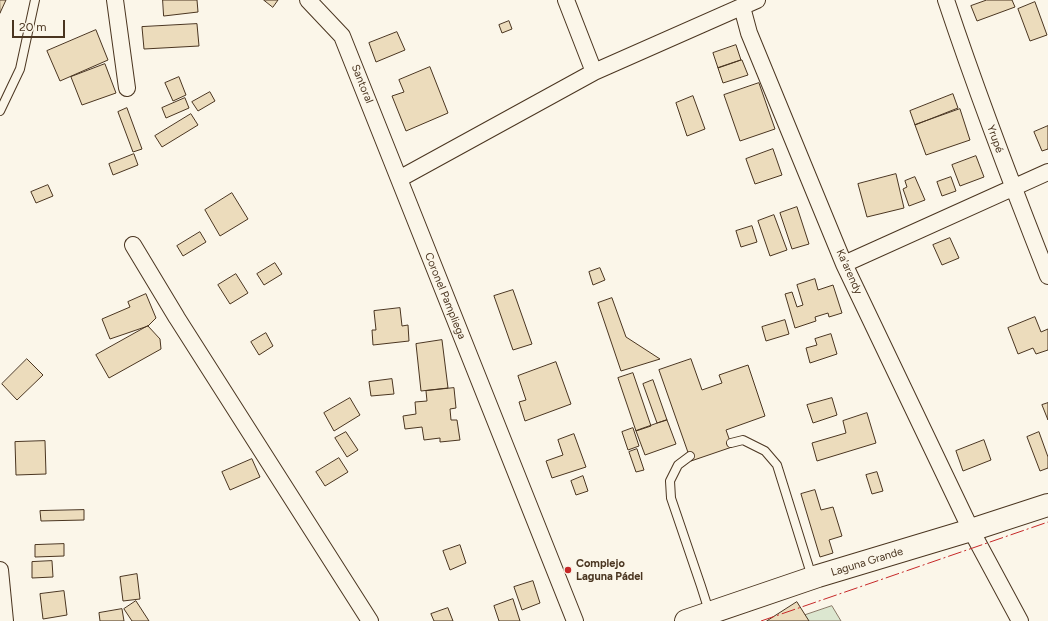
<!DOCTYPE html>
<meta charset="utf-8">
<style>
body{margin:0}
#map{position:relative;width:1048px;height:621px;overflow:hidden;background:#fbf6e9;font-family:Figtree,sans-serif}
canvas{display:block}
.scale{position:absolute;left:12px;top:20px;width:53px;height:18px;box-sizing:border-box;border:2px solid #4a3520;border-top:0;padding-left:5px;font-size:12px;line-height:14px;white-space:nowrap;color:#4a3520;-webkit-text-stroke:3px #fbf6e9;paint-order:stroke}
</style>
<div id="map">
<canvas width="1048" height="621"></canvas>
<div class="scale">20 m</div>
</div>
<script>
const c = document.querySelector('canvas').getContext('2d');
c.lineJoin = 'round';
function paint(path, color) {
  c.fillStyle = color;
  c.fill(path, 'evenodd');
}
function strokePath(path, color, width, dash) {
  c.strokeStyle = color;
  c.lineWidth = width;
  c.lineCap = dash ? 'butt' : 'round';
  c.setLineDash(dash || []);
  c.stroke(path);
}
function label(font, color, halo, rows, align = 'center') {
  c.font = font + ' Figtree,sans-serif';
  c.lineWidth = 3;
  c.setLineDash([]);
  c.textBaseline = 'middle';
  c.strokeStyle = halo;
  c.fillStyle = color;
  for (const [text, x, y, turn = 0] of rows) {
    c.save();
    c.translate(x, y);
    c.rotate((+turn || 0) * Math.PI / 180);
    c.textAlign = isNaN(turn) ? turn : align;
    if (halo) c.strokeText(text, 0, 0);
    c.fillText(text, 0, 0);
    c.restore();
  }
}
const green = new Path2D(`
 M832,606L841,621H787Z`);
paint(green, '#dce7d0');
strokePath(green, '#887966', 1);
const building = new Path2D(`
 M0,0H6L0,13Z
 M163,0H197L198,12L164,16Z
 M264,0H278L273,7Z
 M987,0H1012L1015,7L977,21L971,6Z
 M1035,2L1047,35L1030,41L1018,9Z
 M509,21L512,29L502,33L499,25Z
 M197,24L199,46L144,49L142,27Z
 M96,30L108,60L60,81L47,51Z
 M397,32L405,50L376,62L369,43Z
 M736,45L741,60L718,68L713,53Z
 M741,60H742L748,75L723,83L718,68Z
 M105,64L116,93L82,105L71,77Z
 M430,67L448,113L406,131L392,96L404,92L399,80Z
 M179,77L186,95L173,101L165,83Z
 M759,83L775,129L740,141L724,95Z
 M210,92L215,101L198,111L192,102Z
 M953,94L958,108L915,125L910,111Z
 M693,96L705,129L687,136L676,103Z
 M185,98L189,108L166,118L162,108Z
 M127,108L142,149L133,152L118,112Z
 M960,109L970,140L926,155L915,125Z
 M191,114L198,125L162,147L155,136Z
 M1048,126V149L1042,151L1034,132Z
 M773,149L782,175L755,184L746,159Z
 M134,154L138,165L113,175L109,164Z
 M976,156L984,177L960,186L952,165Z
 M896,174L904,208L867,217L858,184Z
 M915,177L925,200L909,206L903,189L907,187L905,181Z
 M951,177L956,191L942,196L937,182Z
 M48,185L53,196L36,203L31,192Z
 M232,193L248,219L220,236L205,210Z
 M797,207L809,244L792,249L780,213Z
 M774,215L787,250L770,256L758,221Z
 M752,226L757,242L741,247L736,231Z
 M200,232L206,242L183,256L177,246Z
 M950,238L959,258L942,265L933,245Z
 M275,263L282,274L264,285L257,274Z
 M600,268L605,280L593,285L589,272Z
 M236,274L248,293L230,304L218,285Z
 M815,279L818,290L833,285L842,313L829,317L828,313L815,317L816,321L795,328L785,294L792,292L797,307L803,305L797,285Z
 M513,290L532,344L513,350L494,296Z
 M146,294L156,318L148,326L110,339L102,319L130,307L128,302Z
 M612,298L626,337L660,359L621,371L598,303Z
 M400,308L402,326L408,325L409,341L373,345L372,330H376L374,311Z
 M1035,317L1041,332L1048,329V350L1036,354L1033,348L1018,354L1008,328Z
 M785,320L789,334L766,341L762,327Z
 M148,326L160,339L161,349L109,378L96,355Z
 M266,333L273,346L259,355L251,342Z
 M831,334L837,354L810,363L806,348L817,345L815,339Z
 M442,340L448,388L421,391L416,344Z
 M27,359L43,375L17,400L2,384Z
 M691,359L702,390L722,383L719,375L748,365L765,416L726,430L732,447L691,461L659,370Z
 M556,362L571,404L525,421L519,402L526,400L518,376Z
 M633,373L651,426L636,431L618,378Z
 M392,379L394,394L371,396L369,382Z
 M653,380L667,420L657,423L643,384Z
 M454,388L456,408L450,409L451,420H457L460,440L440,442V438L424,440L422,427L405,429L403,416L416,414L415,402L427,401L426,391Z
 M350,398L360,415L334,431L324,413Z
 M832,398L837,415L813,423L807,405Z
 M1048,403V420L1042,405Z
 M867,413L876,443L817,461L812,443L846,433L843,421Z
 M667,420L676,444L645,455L636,431Z
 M633,428L639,446L628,450L622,432Z
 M346,432L358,450L347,457L335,438Z
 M1039,432L1048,457V468L1040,471L1027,437Z
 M574,434L586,467L552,478L546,461L563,455L558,440Z
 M984,440L991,460L963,471L956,451Z
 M45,441L46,474L16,475L15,442Z
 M637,449L644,470L636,472L629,452Z
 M339,458L348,472L325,486L316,472Z
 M252,459L260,477L230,490L222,472Z
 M877,472L883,491L872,494L866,475Z
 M583,476L588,491L576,495L571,481Z
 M815,490L821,510L833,507L842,536L829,540L833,553L820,557L801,494Z
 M84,510V520L41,521L40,511Z
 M64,544V556L35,557V545Z
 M460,545L466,563L450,570L443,551Z
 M52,561L53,577L32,578V562Z
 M137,574L140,599L123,601L120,577Z
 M533,581L540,603L522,610L514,587Z
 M64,591L67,615L43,619L40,594Z
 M513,599L520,621H499L494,606Z
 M136,601L149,621H132L124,609Z
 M797,602L809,621H767Z
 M448,608L453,621H434L431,614Z
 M122,609L124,621H100L99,613Z`);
paint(building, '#ecdcbc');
strokePath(building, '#4a3520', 1);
const service = new Path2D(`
 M0,111L20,69L35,0
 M731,443L743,440L765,451L777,465L812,577
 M690,456L678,465L670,481L671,498L701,586L709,611`);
const minor = new Path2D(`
 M115,0L127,88
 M308,0L342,36L399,179
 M566,0L594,72
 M946,0C977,93 1012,185 1048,276
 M742,7L749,33L844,264L971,530L1020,621
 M133,245L177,318L370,621
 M844,264L1048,172
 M0,570L5,621
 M575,621L399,179L594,72L757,0`);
const secondary = new Path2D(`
 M686,621L818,576L971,530L1048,505`);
strokePath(service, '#4a3520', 10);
strokePath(minor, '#4a3520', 18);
strokePath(secondary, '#4a3520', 24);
strokePath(service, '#fbf6e9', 8);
strokePath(minor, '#fbf6e9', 16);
strokePath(secondary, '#fbf6e9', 22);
strokePath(new Path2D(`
 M761,621L1048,522`), '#c62828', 1, [14, 3, 2, 3]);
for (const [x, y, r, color] of [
 [568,570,4,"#c62828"]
]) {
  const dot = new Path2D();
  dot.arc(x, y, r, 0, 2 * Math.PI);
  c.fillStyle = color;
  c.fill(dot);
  strokePath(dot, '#fbf6e9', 1.5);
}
label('11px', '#4a3520', '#fbf6e9', [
 ["Santoral",362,84,68],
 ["Yrupé",995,139,70],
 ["Ka'arendy",849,272,66],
 ["Coronel Pampliega",445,296,68],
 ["Laguna Grande",867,562,-17]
]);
label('bold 11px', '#4a3520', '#fbf6e9', [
 ["Complejo",576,564],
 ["Laguna Pádel",576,577]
], 'left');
</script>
